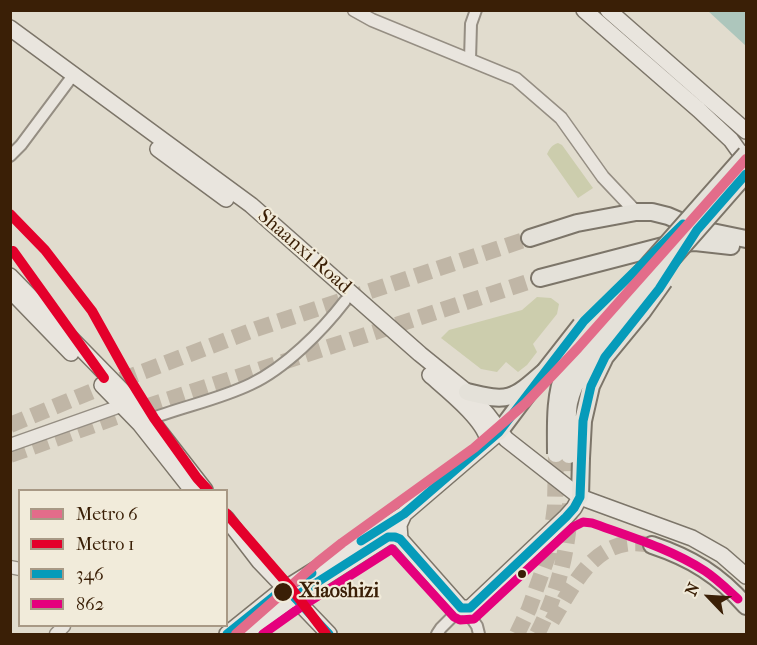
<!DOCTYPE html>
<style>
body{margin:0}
#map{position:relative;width:757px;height:645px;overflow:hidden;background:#e1dcce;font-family:"IM FELL French Canon",serif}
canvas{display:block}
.frame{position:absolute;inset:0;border:12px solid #3a1f06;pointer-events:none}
.legend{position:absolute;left:18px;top:489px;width:210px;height:138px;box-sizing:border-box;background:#f1ebda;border:2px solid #a89985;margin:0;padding:8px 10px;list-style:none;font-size:18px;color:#3a1f06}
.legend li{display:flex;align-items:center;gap:12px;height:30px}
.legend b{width:30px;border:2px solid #a89985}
.north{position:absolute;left:679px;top:567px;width:60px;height:60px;-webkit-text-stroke:4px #f1ebda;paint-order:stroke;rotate:295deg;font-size:16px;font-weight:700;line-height:24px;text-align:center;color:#3a1f06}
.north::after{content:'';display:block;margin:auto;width:21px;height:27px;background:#3a1f06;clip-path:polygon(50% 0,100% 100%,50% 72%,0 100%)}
</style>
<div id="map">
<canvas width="757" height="645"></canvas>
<div class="frame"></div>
<ul class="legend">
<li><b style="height:8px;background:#e36c8a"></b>Metro 6</li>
<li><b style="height:8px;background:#e4002b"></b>Metro 1</li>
<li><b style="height:8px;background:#069bba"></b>346</li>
<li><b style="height:8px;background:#e5007d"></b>862</li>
</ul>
<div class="north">N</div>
</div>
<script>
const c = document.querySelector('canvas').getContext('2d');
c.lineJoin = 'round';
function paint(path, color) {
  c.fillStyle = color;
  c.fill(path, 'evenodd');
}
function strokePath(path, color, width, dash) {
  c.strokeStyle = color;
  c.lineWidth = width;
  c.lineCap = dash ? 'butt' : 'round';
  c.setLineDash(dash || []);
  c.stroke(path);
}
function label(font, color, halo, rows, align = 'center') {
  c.font = font + ' "IM FELL French Canon",serif';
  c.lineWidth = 4.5;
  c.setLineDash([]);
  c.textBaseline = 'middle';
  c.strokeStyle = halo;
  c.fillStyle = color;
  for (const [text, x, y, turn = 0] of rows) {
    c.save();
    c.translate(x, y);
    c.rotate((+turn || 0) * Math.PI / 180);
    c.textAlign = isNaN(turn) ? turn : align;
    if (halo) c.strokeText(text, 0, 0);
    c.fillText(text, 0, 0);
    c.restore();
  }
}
paint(new Path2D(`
 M558,143L562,145L593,188L578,198L547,154C550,148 552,145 558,143Z
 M537,297L551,298L559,304L557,314L533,344L537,352L527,365L518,372L506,362L497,372L481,369L441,338L449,330L522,310Z`), '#cccdad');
paint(new Path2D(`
 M708,11H746V46Z`), '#adc6bc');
strokePath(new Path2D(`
 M10,425L100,388L256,329L530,238
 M10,455L136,410L540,278
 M552,621C576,581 597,533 652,545
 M517,634L529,609L549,553L555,506L556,454
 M537,634C557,596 569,549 570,505C570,489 569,471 569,455`), '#c0b6a6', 16, [16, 8]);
const minor = new Path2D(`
 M470,60L471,24L476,10
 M10,156L21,145L74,74
 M145,421C180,407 218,400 251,384C285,368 322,331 345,301
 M465,609L477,626L479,634
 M437,634L441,628L461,608`);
const tertiary = new Path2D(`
 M354,10L372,20L516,79L561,118L603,177L636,212
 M10,445L129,403
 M10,567L20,569
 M56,634L64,626`);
const secondary = new Path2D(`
 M584,10L699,110L731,140L746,161
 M608,10L746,131
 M10,28L251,205L420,354L467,392L487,414L506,439L580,497L692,538L722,555L746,576
 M158,149L226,199
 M10,276L150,419L205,490
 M10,290L71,353
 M430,375C447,390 485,420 488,441
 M102,385L140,424L192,490
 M404,514L399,525L400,539L461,608H470L566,517L574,508L580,497
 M226,518L259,561L329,634
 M227,634L278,593L404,514L495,436
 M244,634L294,597L388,537H395L400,539`);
const primary = new Path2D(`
 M530,238L577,223L636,212H652L668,216L689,225L712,232L746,239
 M540,278L671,244L695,242L731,246
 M467,392C510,403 513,399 545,371
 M499,432L532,388
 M580,497L581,458
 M652,545C691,558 719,575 746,606`);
strokePath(minor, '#958e83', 14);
strokePath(tertiary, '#958e83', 15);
strokePath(secondary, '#7c7569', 18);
strokePath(primary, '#7c7569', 20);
strokePath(minor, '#e9e5de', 10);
strokePath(tertiary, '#e9e5de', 12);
strokePath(secondary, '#e9e5de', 15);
strokePath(primary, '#e4e1d9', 16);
const primaryBridge = new Path2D(`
 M545,371L581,325
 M556,454C556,427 554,396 565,370C573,353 585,338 597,323L746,154
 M569,455C569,438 566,420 569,403C575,377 591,354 606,334L746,174
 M581,458L583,421L591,386L605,357L642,312L664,281`);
strokePath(primaryBridge, '#7c7569', 20, []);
strokePath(primaryBridge, '#e4e1d9', 16);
strokePath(new Path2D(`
 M361,541L404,514L499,432L584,321L683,224
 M227,634L278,593L312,573
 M329,634L294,597L388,537H395L400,539L461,608H470L566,517L574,508L580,497L583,421L591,386L605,357L659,289L697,230L746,174`), '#069bba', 9);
strokePath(new Path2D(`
 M263,634L301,607L392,549L454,617L460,620L474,619L573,527L583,522L592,523C631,537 671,549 705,571C717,579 727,589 738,599`), '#e5007d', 9);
strokePath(new Path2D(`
 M236,634L318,562L342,543L474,448L526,403L578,348L746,159`), '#e36c8a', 10);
strokePath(new Path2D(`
 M10,214L45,250L92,311L131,381L154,418L197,478L208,490
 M13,251L104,378
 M226,513L291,588L326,634`), '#e4002b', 10);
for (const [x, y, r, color] of [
 [522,574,5,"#3a1f06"],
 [283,592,10,"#3a1f06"]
]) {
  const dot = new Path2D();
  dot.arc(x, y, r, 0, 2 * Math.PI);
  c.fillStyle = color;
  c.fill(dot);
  strokePath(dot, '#f1ebda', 2);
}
label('20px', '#3a1f06', '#f1ebda', [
 ["Shaanxi Road",304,252,41]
]);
label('bold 20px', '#3a1f06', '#f1ebda', [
 ["Xiaoshizi",299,592]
], 'left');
</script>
